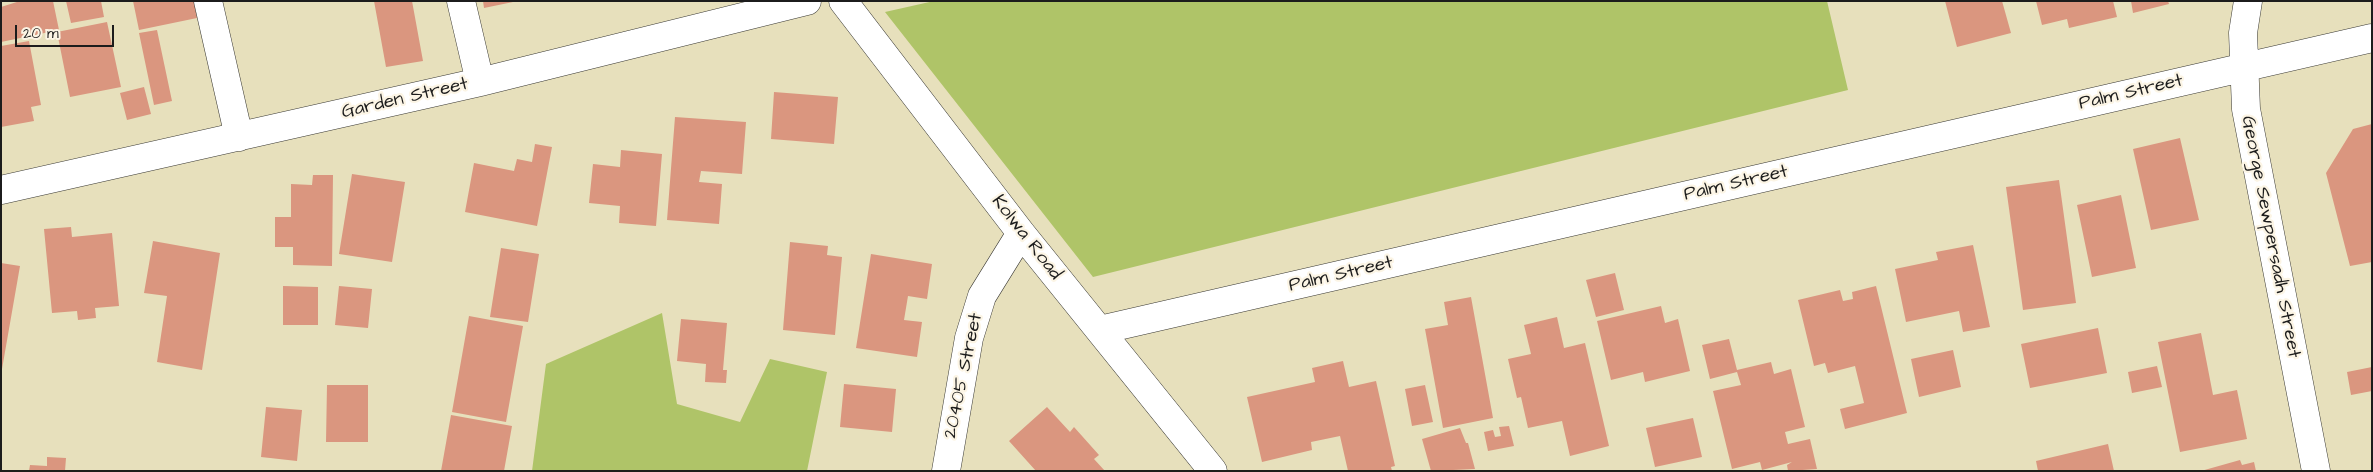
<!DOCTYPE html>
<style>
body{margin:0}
#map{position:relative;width:2373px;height:472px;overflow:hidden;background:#e7e0bc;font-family:"Architects Daughter",sans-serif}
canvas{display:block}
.frame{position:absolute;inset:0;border:2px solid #1c1c1c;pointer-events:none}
.scale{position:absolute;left:15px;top:25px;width:99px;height:22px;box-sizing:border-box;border:2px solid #1c1c1c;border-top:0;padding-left:6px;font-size:15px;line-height:18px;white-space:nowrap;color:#1c1c1c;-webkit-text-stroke:4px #fcf5e5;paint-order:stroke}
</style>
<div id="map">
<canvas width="2373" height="472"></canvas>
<div class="frame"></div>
<div class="scale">20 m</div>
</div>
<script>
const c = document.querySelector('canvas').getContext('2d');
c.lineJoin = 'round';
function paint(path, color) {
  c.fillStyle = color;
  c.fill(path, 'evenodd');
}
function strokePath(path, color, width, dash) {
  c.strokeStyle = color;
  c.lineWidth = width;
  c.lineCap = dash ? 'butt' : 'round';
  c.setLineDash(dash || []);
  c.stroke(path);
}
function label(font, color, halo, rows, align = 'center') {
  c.font = font + ' "Architects Daughter",sans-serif';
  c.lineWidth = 4.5;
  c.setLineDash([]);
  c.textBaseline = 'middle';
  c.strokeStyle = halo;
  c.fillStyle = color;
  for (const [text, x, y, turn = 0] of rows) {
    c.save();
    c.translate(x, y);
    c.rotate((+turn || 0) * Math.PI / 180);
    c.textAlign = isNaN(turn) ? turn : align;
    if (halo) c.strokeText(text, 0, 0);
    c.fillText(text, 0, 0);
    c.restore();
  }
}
paint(new Path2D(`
 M934,1H1827L1848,90L1093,277L885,12Z
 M662,313L677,404L740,422L770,359L827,372L807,471H532L546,364Z`), '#afc468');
paint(new Path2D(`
 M20,1H53L59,30L1,42V7Z
 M66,1H101L104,17L71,23Z
 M133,1H194L197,18L139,30Z
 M374,1H412L423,61L386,67Z
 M483,1H513V2L484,8Z
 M1945,1H2002L2011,33L1957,47Z
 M2036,1H2113L2117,17L2069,28L2067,19L2042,25Z
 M2131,1H2168L2169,4L2133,13Z
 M107,22L121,87L70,97L57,32Z
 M157,30L172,101L154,105L139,33Z
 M29,41L41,105L31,107L34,121L1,127V46Z
 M144,87L151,114L127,120L120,93Z
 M774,92L838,97L834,144L771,139Z
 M675,117L746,122L742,174L701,171L699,182L722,184L719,224L667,220Z
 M2372,124V262L2350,266L2326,173L2353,129Z
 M2180,138L2199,220L2151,230L2133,149Z
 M535,144L552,147L537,226L465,212L474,163L514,171L517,159L532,162Z
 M621,150L662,154L656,226L619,223L620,206L589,203L593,164L620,167Z
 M352,174L405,182L392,262L339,254Z
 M313,175H333L332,266L293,265V247H275V217H291V184L312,185Z
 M2059,180L2076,303L2023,310L2006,187Z
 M2121,195L2136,268L2092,277L2077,205Z
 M71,227L72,237L112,233L119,306L95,308L96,318L78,320L77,311L52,313L44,229Z
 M153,241L220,253L202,370L157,362L167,296L144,293Z
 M790,242L828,246L827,255L842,257L835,335L783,330Z
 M1973,245L1990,327L1963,332L1959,311L1906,322L1895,269L1938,260L1936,252Z
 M501,248L539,254L528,322L490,317Z
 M871,254L932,264L927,299L908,296L904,320L922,322L917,357L856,348Z
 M1,263L20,266L2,369H1Z
 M1615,273L1624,310L1596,317L1586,280Z
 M283,286L318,287V325H283Z
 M339,286L372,289L368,328L335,325Z
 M1876,286L1907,413L1845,429L1840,409L1864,403L1855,366L1828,373L1825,363L1814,366L1798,300L1840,290L1843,301L1853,299L1852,292Z
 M1471,297L1493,418L1443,428L1425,329L1448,325L1444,302Z
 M1661,306L1665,323L1678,319L1690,371L1645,382L1643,372L1611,380L1597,321Z
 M469,316L523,326L506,422L452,412Z
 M1557,317L1564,348L1585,343L1609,446L1570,456L1562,421L1528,428L1521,397L1517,398L1508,359L1531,354L1524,325Z
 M681,319L727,323L723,370H727L726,383L705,382L706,364L677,361Z
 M2098,328L2107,373L2030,388L2021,344Z
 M2201,333L2213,395L2237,390L2247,439L2180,452L2158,342Z
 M1729,339L1737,370L1771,362L1774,374L1791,369L1805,427L1785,432L1788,444L1810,439L1817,469L1788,471L1787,465L1792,462L1762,470L1760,462L1732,469L1713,391L1741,385L1737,372L1710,379L1702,345Z
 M1953,350L1961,387L1919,397L1911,359Z
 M1343,361L1349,387L1376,381L1395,466L1391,467L1392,471H1348L1340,436L1311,442L1312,450L1262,462L1247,397L1315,382L1312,368Z
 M2157,366L2162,387L2132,393L2128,372Z
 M2372,367V391L2351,395L2347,372Z
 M844,384L896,389L892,432L840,427Z
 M327,385H368V442H326Z
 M1425,385L1433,422L1412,426L1405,389Z
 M266,407L302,410L297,461L261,457Z
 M1047,407L1070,432L1074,427L1099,455L1094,459L1105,471H1036L1009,441Z
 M451,415L512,426L504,471H441Z
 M1693,418L1702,457L1655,467L1646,428Z
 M1509,426L1514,446L1488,451L1484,432L1493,430L1495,437L1501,436L1499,427Z
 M1460,428L1466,443H1468L1475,469L1431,471L1422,439Z
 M2108,444L2114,471H2038L2036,461Z
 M47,457L66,458L65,471H29L30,465L47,466Z
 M2240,460L2242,465L2254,462L2256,471H2201Z`), '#da967f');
const minor = new Path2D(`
 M208,1L239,137
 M461,1L480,82
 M843,1L1021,233L1213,471
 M2248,1L2243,33L2246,109L2316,471
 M1,190L480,82L807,1
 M1100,330L2372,38
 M946,471L969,338L982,296L1021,233`);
strokePath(minor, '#3a3934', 29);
strokePath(minor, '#fff', 28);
label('19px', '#1c1c1c', '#fcf5e5', [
 ["Palm Street",2131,93,-13],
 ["Garden Street",405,99,-13],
 ["Palm Street",1736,184,-13],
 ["George Sewpersadh Street",2270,237,79],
 ["Kolwa Road",1026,238,52],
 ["Palm Street",1341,275,-13],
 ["20405 Street",964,376,-78]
]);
</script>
